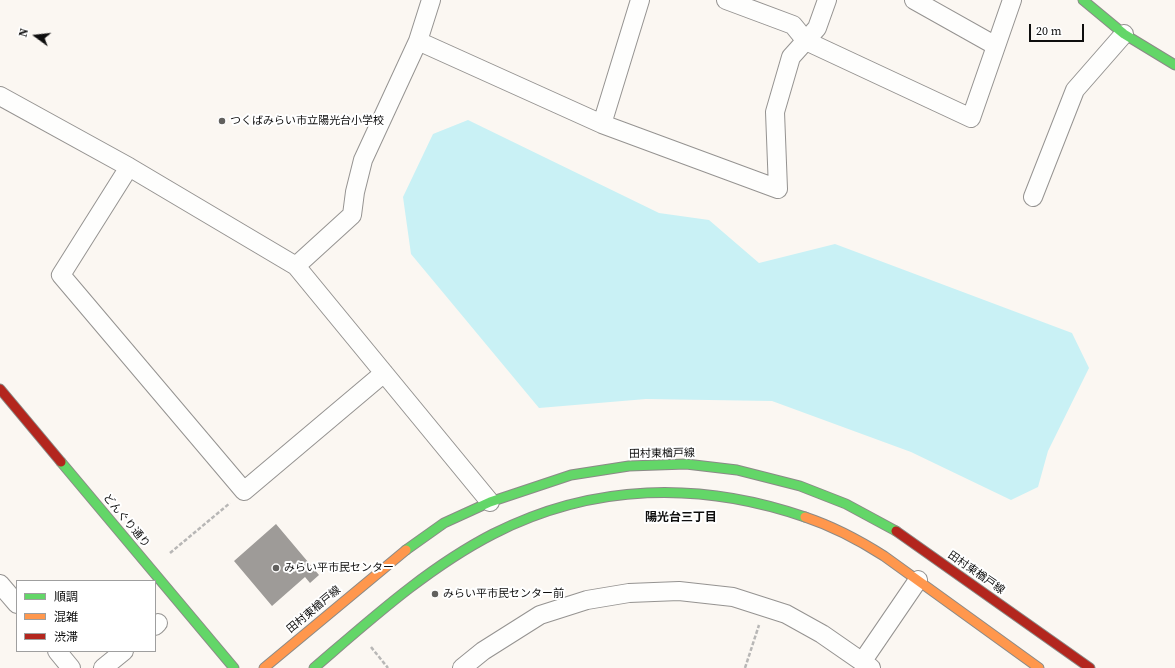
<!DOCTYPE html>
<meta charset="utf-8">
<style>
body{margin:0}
#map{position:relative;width:1175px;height:668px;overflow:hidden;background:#fbf7f2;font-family:"Source Serif 4","Noto Sans JP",serif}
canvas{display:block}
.legend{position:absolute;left:16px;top:580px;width:140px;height:72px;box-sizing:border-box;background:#fff;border:1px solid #9f9f9f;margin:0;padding:5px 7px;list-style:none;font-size:12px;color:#0e0e0e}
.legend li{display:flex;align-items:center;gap:8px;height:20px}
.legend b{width:20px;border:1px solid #9f9f9f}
.north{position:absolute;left:16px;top:16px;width:40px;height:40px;-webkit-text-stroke:3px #fff;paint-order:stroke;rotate:285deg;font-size:11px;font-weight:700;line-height:16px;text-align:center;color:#0e0e0e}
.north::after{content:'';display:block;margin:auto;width:14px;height:18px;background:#0e0e0e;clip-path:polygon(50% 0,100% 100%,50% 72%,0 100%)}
.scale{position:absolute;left:1029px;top:24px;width:55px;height:18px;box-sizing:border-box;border:2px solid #0e0e0e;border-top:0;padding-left:5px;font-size:12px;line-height:14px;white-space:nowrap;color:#0e0e0e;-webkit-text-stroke:3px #fff;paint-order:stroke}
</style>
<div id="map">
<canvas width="1175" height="668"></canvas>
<ul class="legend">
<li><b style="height:5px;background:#63d668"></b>順調</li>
<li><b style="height:5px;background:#ff974d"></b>混雑</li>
<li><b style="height:5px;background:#b3261e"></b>渋滞</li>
</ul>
<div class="north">N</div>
<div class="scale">20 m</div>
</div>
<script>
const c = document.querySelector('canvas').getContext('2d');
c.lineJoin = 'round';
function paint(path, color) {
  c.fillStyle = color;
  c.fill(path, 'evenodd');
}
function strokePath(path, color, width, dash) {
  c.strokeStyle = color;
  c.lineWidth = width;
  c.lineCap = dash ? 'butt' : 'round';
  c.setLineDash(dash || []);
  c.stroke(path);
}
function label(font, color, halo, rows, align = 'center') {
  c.font = font + ' "Source Serif 4","Noto Sans JP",serif';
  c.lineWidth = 4;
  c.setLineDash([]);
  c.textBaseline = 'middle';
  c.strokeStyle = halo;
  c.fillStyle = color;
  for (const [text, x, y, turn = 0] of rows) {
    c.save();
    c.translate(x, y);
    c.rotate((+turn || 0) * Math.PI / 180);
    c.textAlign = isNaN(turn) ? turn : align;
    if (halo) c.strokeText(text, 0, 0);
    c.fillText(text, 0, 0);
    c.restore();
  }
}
paint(new Path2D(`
 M468,120L659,213L709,220L759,263L835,244L1072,333L1089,368L1048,451L1038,487L1011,500L911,452L772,401L646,399L539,408L411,254L403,197L433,134Z`), '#c9f1f5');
paint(new Path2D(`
 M276,524L319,575L310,583L305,577L272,606L234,561Z`), '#9e9b98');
const street = new Path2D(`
 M726,0L793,25L806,41L971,118L1012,0
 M914,0L996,46
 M418,41L602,124L778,189L775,112L791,57L817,28L827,0
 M0,96L129,167L296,266L490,502
 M602,124L640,0
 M129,167L61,275L244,491L384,373
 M1033,197L1075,90L1124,34
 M296,266L352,215L355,192L363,160L418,41L431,0
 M0,584L17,604
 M155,626L158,623
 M57,651L71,668
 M862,662L918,580
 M103,668L124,651
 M462,668L483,651L540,615L587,600L629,593L679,591L733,597L786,614L822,634L871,668`);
const fast = new Path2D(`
 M1083,0L1124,34L1175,65
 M61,462L234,668
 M406,550L444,523L490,502L571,475L629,466L686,464L737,470L800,486L846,504L896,531
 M314,668C370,620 427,568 493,534C593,483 700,481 805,517`);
const slow = new Path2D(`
 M805,517C832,526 859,540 884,556L1039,668
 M264,668L406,550`);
const jam = new Path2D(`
 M0,389L61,462
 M896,531L1090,668`);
strokePath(street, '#959391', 20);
strokePath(fast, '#8b8a87', 11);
strokePath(slow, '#8b8a87', 11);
strokePath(jam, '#8b8a87', 11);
strokePath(new Path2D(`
 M170,553L230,503
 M371,647L388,668
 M745,668L759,625`), '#b8b7b6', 2.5, [4, 2]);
strokePath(street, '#fefefd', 18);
strokePath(fast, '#63d668', 9);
strokePath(slow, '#ff974d', 9);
strokePath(jam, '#b3261e', 9);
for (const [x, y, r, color] of [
 [222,121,4,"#61605e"],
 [276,568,4,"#61605e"],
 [435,594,4,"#61605e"]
]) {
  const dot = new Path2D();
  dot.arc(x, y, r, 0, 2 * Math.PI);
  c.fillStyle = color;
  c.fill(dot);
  strokePath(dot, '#fff', 1.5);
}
label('11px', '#0e0e0e', '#fff', [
 ["つくばみらい市立陽光台小学校",230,121],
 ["みらい平市民センター",284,568],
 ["みらい平市民センター前",443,594]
], 'left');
label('11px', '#0e0e0e', '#fff', [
 ["田村東楢戸線",662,454,-1],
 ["どんぐり通り",126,521,50],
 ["田村東楢戸線",976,573,35],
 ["田村東楢戸線",314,610,-40]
]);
label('bold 12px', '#0e0e0e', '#fff', [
 ["陽光台三丁目",681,518]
]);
</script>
